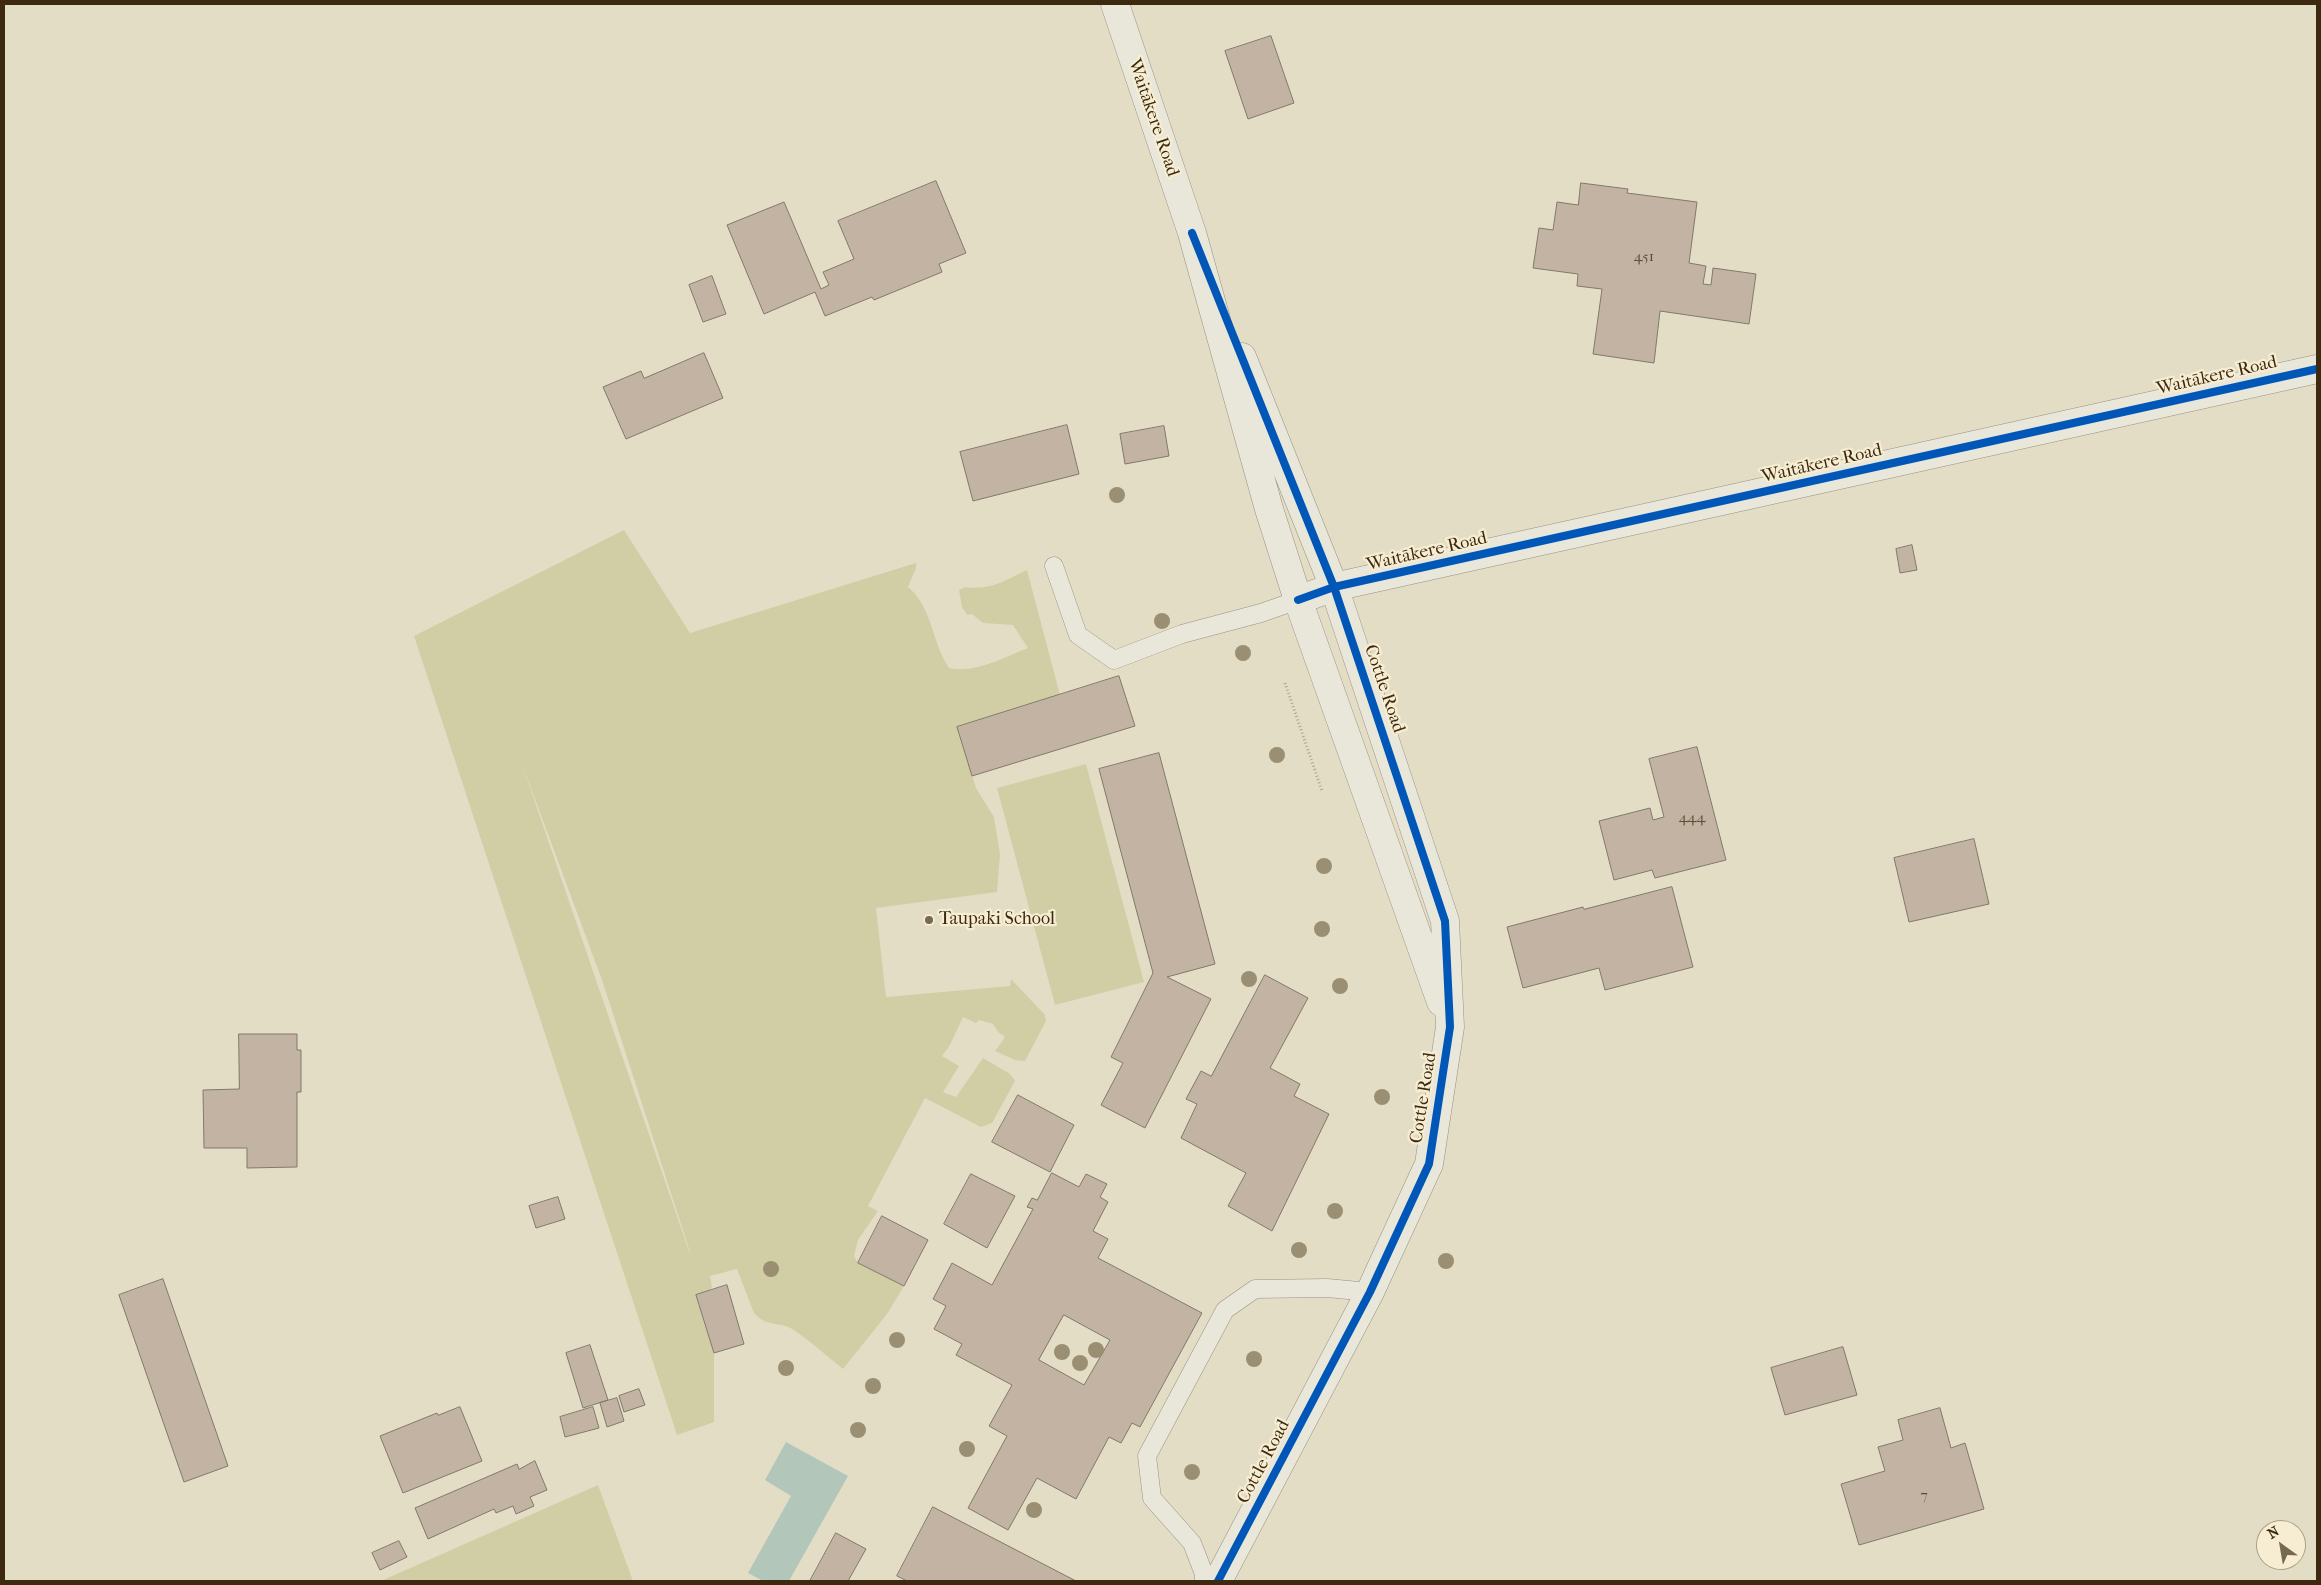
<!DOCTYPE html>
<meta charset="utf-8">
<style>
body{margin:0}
#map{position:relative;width:2321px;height:1585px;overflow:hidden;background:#e4ddc6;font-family:"IM FELL French Canon",serif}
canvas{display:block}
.frame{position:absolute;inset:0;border:5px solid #3c2910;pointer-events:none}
.north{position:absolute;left:2256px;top:1520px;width:50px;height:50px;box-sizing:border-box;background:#f6edd2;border:1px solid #ac9f84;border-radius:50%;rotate:328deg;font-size:14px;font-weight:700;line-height:20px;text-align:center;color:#3c2910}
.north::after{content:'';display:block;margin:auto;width:18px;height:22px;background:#776850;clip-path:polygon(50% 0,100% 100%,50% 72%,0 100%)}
</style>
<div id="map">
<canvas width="2321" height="1585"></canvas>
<div class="frame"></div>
<div class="north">N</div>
</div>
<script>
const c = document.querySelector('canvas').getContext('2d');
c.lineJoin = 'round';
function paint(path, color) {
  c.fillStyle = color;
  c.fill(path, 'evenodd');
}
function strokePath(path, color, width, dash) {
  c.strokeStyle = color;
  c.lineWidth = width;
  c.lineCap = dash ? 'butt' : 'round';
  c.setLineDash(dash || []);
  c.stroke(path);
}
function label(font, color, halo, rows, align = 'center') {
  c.font = font + ' "IM FELL French Canon",serif';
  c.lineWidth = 4.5;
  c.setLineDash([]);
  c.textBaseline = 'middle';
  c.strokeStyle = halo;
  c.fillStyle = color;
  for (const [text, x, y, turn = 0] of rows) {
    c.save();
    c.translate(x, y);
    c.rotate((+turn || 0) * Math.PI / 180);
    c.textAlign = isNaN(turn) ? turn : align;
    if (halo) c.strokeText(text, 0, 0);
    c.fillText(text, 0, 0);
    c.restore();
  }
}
paint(new Path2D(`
 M624,530L690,633L916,563V568L908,587C933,608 931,641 949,668C975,674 1005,657 1028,648L1013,625L983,623L972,614L967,615L962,607L959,590L965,587C990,591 1005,580 1027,570L1060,695L957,727L976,788L994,817L1000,854L997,892L876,908L886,997L1010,986L1011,979L1045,1015L1046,1021L1025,1061L1015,1060L995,1051L1004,1039V1036L999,1033L993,1024L979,1020L976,1023L963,1017L950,1045L942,1056L959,1066L943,1092L956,1097L983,1058L1010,1074L1015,1081L992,1123L981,1127L925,1098L868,1206L878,1211L858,1240L854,1256L858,1263L904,1286L887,1314L843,1369C832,1360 796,1329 786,1326C773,1323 763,1324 754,1313L737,1269L710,1276L712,1287L710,1290L696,1295L714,1353V1422L677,1435L414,636ZM522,764L602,980L690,1252L689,1251Z
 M1086,764L1144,982L1055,1005L997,788Z
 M598,1485L633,1581H381Z`), '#d1cea5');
paint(new Path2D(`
 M786,1442L848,1476L789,1581H763L748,1573L791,1496L765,1480Z`), '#b2c7ba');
const building = new Path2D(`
 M1271,36L1294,103L1248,119L1225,51Z
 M936,181L966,253L939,264L942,272L874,300L872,297L825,316L815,292L764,314L727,225L784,202L821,289L829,285L823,272L854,259L838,221Z
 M1581,183L1628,189L1627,193L1697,202L1689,263L1706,266L1703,284L1711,285L1713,268L1756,274L1749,324L1660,311L1654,363L1593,354L1602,289L1577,286L1578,274L1533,268L1539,228L1553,230L1557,202L1578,205Z
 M712,276L726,314L703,322L689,285Z
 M704,353L723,398L626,439L603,387L641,371L644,378Z
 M1067,425L1079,474L973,501L960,452Z
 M1164,426L1169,456L1125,464L1120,434Z
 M1912,545L1917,570L1900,573L1896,549Z
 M1119,676L1135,726L972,776L957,727Z
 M1697,747L1726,860L1655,878L1652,870L1614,880L1599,821L1650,808L1653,820L1664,817L1649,759Z
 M1159,753L1215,964L1167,977L1211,999L1145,1128L1101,1105L1123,1063L1111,1057L1153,973L1099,769Z
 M1974,839L1989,904L1909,922L1894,858Z
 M1672,887L1693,967L1605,990L1599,968L1523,988L1507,927L1583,907L1584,909Z
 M1265,975L1308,998L1270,1068L1300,1084L1294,1096L1329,1114L1272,1231L1228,1206L1246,1173L1181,1138L1197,1104L1186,1099L1201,1071L1211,1076Z
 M239,1034H297V1050H301V1092H297V1167L247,1168V1148H204L203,1090L239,1089Z
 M1018,1095L1074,1125L1050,1172L992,1142Z
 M1052,1173L1079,1187L1086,1174L1107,1184L1100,1197L1108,1202L1093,1231L1108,1239L1098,1258L1202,1313L1140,1427L1132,1423L1121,1443L1109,1437L1076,1499L1037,1478L1008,1530L968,1508L1007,1436L989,1426L1012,1385L956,1355L962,1344L934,1329L946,1306L933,1299L952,1263L992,1285L1033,1209L1027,1207L1032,1198L1037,1200ZM1064,1315L1110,1340L1084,1385L1039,1360Z
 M971,1174L1015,1196L987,1248L944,1224Z
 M558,1197L565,1219L536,1228L529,1206Z
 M882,1216L928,1240L904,1286L858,1263Z
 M163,1279L228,1466L184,1482L119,1295Z
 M727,1285L744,1344L714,1353L696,1295Z
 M590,1345L608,1400L583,1408L566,1353Z
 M1843,1347L1857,1395L1785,1415L1771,1368Z
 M639,1389L645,1405L624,1412L619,1396Z
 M617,1398L624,1421L607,1427L600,1403Z
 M460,1407L482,1461L403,1493L380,1436L437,1413L438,1415Z
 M593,1407L599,1428L565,1437L560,1417Z
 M1940,1408L1951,1448L1965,1443L1984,1509L1859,1545L1841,1484L1885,1471L1878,1447L1903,1440L1898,1420Z
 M535,1461L547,1490L530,1497L534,1506L516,1514L513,1506L496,1513L494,1509L428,1539L415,1508L517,1464L519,1469Z
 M933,1507L1076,1581H907L897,1576Z
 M836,1533L866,1549L848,1581H810Z
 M399,1541L407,1557L380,1570L372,1553Z`);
paint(building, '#c3b3a2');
strokePath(building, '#80796a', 1);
const service = new Path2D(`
 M1054,566L1078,635L1114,660L1182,634L1261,613L1298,600
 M1204,1581V1574L1192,1543L1152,1498L1147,1456L1225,1310L1255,1289L1327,1288L1370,1292`);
const minor = new Path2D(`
 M1298,600L1441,1002
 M1218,1581L1370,1292L1429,1164L1450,1027L1445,921L1334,587`);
const tertiary = new Path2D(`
 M1115,4L1192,233L1269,509L1298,600L1334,587L2317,369
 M1242,357L1334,587`);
strokePath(service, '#989281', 19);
strokePath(minor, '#989281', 29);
strokePath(tertiary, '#989281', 29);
strokePath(new Path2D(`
 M1285,683L1322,791`), '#a9a499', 3, [1, 2.5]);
strokePath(service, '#e9e6da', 18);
strokePath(minor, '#e9e6da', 28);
strokePath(tertiary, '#e9e6da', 28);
strokePath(new Path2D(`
 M1192,233L1334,587L1445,921L1450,1027L1429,1164L1370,1292L1218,1581
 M1298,600L1334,587L2317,369`), '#0057b8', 8);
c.fillStyle = '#9a8f72';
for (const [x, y] of [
 [1117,495],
 [1162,621],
 [1243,653],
 [1277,755],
 [1324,866],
 [1322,929],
 [1249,979],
 [1340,986],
 [1382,1097],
 [1335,1211],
 [1299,1250],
 [1446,1261],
 [771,1269],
 [897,1340],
 [1096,1350],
 [1062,1352],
 [1254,1359],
 [1080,1363],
 [786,1368],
 [873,1386],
 [858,1430],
 [967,1449],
 [1192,1472],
 [1034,1510]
]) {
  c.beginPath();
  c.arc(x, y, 8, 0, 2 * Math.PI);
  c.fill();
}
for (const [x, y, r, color] of [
 [929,920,5,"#776850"]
]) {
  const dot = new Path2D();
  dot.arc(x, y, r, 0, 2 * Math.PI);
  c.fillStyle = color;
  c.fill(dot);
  strokePath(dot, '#f6edd2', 2);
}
label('15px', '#5e4c34', null, [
 ["451",1644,257],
 ["444",1692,818],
 ["7",1924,1496]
]);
label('18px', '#3c2910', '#f6edd2', [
 ["Waitākere Road",1153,118,71],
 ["Waitākere Road",2217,376,-13],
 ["Waitākere Road",1822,464,-13],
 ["Waitākere Road",1427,552,-13],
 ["Cottle Road",1384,689,71],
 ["Cottle Road",1424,1098,-81],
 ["Cottle Road",1264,1462,-62]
]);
label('18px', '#3c2910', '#f6edd2', [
 ["Taupaki School",939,920]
], 'left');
</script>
